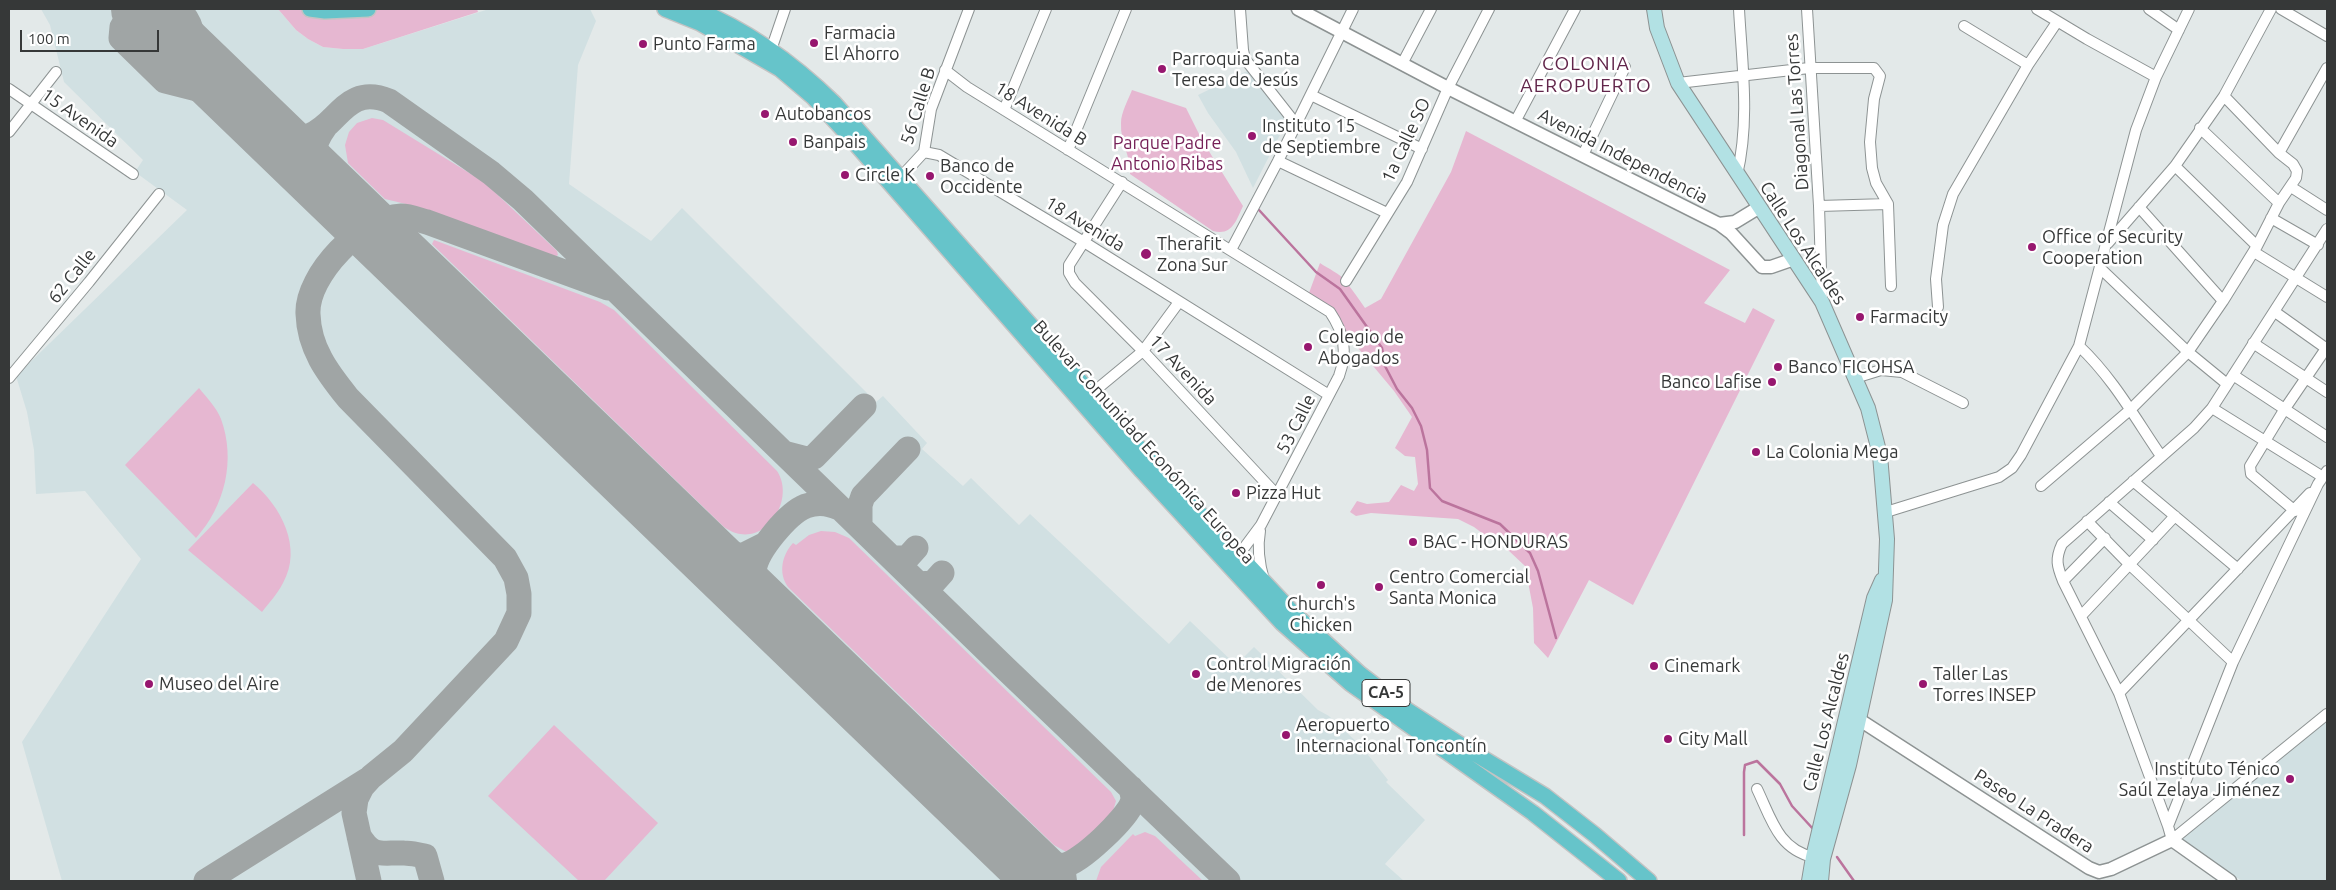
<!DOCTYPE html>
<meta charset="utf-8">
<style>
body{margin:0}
#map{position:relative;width:2336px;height:890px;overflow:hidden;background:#e3e9e9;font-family:Ubuntu,sans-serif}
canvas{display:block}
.frame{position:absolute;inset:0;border:10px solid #363838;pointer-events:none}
.scale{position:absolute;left:20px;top:30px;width:139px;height:22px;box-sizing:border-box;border:2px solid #363838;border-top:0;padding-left:6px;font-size:15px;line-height:18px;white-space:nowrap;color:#363838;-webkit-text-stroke:4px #fff;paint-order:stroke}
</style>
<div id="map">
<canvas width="2336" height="890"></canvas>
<div class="frame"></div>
<div class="scale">100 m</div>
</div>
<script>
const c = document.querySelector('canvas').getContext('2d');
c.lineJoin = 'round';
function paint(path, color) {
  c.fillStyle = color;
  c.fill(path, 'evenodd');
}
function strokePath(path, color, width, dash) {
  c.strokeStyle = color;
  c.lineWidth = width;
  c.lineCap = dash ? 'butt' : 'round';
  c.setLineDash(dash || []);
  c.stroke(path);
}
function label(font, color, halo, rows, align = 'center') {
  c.font = font + ' Ubuntu,sans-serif';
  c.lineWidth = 5;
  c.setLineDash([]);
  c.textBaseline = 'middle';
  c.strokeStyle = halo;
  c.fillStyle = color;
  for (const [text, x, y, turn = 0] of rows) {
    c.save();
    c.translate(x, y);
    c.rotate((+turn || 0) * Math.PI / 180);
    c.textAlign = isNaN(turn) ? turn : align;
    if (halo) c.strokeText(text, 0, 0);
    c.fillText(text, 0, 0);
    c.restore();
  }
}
paint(new Path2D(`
 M41,9H278L296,30L308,39L323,47L343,49H363L489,9H590L596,21L578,65L569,184L651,241L682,208L876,402L883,396L927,443L922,449L963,486L971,478L1019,525L1030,514L1169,644L1190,621L1236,665L1254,647L1318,710L1329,716L1361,746L1388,780L1386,782L1425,820L1385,864L1404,881H62L22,742L141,559L85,491L36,494L34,450L27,412L16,376L187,210L135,172L143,160L64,82L50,25Z
 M1247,71L1287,121L1253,188L1236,152L1208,113L1198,95Z
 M2327,719V881H2242L2178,839Z`), '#d1e0e2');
paint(new Path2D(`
 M278,9H477L478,12L363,49H343L323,47L308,39L296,30Z
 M1132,90L1186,108L1202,140L1243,206C1236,221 1232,236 1213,231L1130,174C1131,156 1120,142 1121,123C1121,113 1128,100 1132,90Z
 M372,118L383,120L484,182L557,251L558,255L553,258L406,204L385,199L348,163L345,145L349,132L357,123Z
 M1466,131L1730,270L1704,303L1745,323L1753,308L1775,320L1633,605L1589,580L1548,658L1534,643L1533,608L1525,566L1508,550L1511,544L1498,535L1494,542L1474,527L1458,519L1371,513L1356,516L1350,512L1357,501L1367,504L1389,502L1401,485L1414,491L1418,484L1415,457L1405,456L1395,448L1412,417L1394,391L1348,336L1334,313L1309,293L1320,263C1327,268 1341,274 1346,282C1353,291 1359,299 1365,308L1381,299L1451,172Z
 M434,240L600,302L614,310L777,471C797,501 762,554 724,527L432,244Z
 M199,388C206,397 217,408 221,419C236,460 225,506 196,538L125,465Z
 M253,483C281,506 303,548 283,583C278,593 269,603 262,612L188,550Z
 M821,531L835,532L849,538L1111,792L1116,801L1113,811L1107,818L1109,821L1081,849L1068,853L1054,845L788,587C778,573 782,555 793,543L796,545L809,535Z
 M554,725L658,823L604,881H579L488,796Z
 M1145,832L1155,836L1203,881H1096L1101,867L1133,834L1135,836Z`), '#e6b7d1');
strokePath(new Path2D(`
 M1259,210L1316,272L1340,289L1382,348L1385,366L1397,389L1412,408L1421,426L1427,450L1430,488L1442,501L1500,524L1530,553L1538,571L1556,638
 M1744,835V772L1745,765L1757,761L1780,784L1792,806L1814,830
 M1837,857L1854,881`), '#bb749d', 2.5);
strokePath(new Path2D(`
 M135,9L122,27L121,38L165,81L236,99
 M178,9C191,21 196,37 189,53
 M269,130C337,163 331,77 389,101L491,173L523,200L1005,668L1228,881
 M324,184C312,161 309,149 325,127
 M784,453L807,459L814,457L864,406
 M860,526V505L863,496L908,449
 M707,555H744L764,545
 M893,558H907L916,548
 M919,584L933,583L942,573
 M763,608C757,597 752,584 754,571C756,551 788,513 806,506C820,501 831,504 844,510
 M359,836C373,859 382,852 404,853C411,853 418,855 425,856L432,881
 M1020,857C1035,862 1049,869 1065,865C1081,862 1127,818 1132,803C1134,798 1132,793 1131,788
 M206,881L367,780
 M369,881L354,813L356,799L362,787L371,777L403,751L506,641L519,613V594L516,578L505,558L348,398C327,372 309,348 308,314C306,275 363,217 401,216C410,216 419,220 427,222L608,288`), '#a0a5a5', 25);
strokePath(new Path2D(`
 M142,9L1046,881`), '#a0a5a5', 62);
const minor = new Path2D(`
 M1240,9L1243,50L1245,59L1296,124
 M1807,9L1819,206L1822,301
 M2037,9L2087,39L2156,77
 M2149,9L2179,30
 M2281,9L2327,36
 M1964,26L2028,65
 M771,50L785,9
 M1402,64L1431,9
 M945,70L967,87L1330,312C1344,333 1348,351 1339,376L1261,525L1238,556
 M1678,83L1809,68H1874L1880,76L1874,99L1870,142L1872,168L1876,183L1888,204L1891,286
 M9,89L133,174
 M1311,95L1422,149
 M1004,110L1046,9
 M1515,122L1575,9
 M2200,128L2279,203
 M9,132L56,72
 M1068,150L1126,9
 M924,152L939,155L1084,242L1329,395
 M2279,153L2327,68
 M1583,155L1625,67
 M1278,161L1387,213
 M2175,166L2257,246
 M1737,175C1750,121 1742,64 1739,9
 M900,178L924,152L931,109L969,9
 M1122,182L1069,265V273L1075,283L1143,351L1277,495
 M2291,187L2327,210
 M1819,206L1888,204
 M2139,207L2223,301
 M2271,218L2318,245
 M2108,243L2175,166L2224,96L2271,9
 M1231,250L1278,161L1353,9
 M2254,252L2327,297
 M2100,268L2188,352L2227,384
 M1346,281L1407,182L1448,88L1489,9
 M1938,307L1936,279L1943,225L1953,194L2028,65L2057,22
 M2275,312L2327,349
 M2253,343L2327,392
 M2079,346C2113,378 2135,418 2161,456
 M2233,375L2327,437
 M9,378L89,282L159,194
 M1855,378L1881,370L1902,372L1963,403
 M1091,394L1143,351L1179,302
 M2212,408L2323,477
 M2327,471L2318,484L2233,662L2168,826L2172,840L2327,714
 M2133,481L2238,569
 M2041,486L2131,409L2188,352L2223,301L2257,246L2279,203L2296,178L2297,171L2293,164L2279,153L2224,96
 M2109,502L2153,540
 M2295,511L2251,474L2250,466L2284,410L2327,347
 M1886,512L1999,477L2012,468L2021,455L2079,346L2136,130L2156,77L2189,9
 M2087,521L2129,564L2233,662
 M1260,531C1257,548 1259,563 1264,580
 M2063,581L2105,538
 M2081,616L2175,516
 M2119,693L2310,493
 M1757,789C1771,818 1778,849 1813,857
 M2168,826L2119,693L2063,581C2057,566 2055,559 2062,544L2194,428L2212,408L2327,229`);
const tertiary = new Path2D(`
 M1298,9L1448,88L1719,224L1731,233L1762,267H1771L1794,259
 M1719,224L1735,222L1758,208
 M1852,715L2089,868L2099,872L2111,869L2172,840L2230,881`);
const secondary = new Path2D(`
 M1654,9L1657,28L1678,83L1822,302L1868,408L1880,455L1887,539L1885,600L1849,765L1823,859L1821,881
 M1809,881L1813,857L1874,598L1882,580`);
const primary = new Path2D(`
 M310,9L325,11L368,9
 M665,9L700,23L780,69L813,97L848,135L1142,471L1282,623L1351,684L1533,813L1619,881
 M695,9C748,30 793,63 834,103L1156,467L1293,613L1360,674L1407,710L1464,747L1545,796L1595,835L1649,881`);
strokePath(minor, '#8d9393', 12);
strokePath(tertiary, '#8d9393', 15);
strokePath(secondary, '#8d9393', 16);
strokePath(primary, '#c3c3c3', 18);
strokePath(minor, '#fff', 10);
strokePath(tertiary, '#fff', 12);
strokePath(secondary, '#b2e1e4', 14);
strokePath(primary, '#66c4ca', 15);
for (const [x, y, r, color] of [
 [814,43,5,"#97176f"],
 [643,44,5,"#97176f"],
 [1162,69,5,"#97176f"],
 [765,114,5,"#97176f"],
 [1252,136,5,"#97176f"],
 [793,142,5,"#97176f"],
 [845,175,5,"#97176f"],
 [930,176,5,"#97176f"],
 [2032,247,5,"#97176f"],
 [1146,254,6,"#97176f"],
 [1860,317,5,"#97176f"],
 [1308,347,5,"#97176f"],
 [1778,367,5,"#97176f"],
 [1772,382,5,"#97176f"],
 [1756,452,5,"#97176f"],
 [1236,493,5,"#97176f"],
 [1413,542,5,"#97176f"],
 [1321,585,5,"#97176f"],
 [1379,587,5,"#97176f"],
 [1654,666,5,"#97176f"],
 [1196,674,5,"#97176f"],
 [149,684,5,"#97176f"],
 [1923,684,5,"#97176f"],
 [1286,735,5,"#97176f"],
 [1668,739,5,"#97176f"],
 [2290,779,5,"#97176f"]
]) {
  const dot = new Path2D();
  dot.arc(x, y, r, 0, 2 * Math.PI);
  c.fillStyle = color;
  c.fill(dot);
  strokePath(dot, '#fff', 2);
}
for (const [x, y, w] of [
 [1386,693,48]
]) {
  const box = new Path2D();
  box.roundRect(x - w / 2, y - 13.5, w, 27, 4);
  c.fillStyle = '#fff';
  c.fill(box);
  strokePath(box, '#363838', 1);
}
label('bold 16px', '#363838', null, [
 ["CA-5",1386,693]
]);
label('18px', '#363838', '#fff', [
 ["Farmacia",824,33],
 ["El Ahorro",824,54],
 ["Punto Farma",653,44],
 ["Parroquia Santa",1172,59],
 ["Teresa de Jesús",1172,80],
 ["Autobancos",775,114],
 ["Instituto 15",1262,126],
 ["de Septiembre",1262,147],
 ["Banpais",803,142],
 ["Banco de",940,166],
 ["Occidente",940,187],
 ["Circle K",855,175],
 ["Office of Security",2042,237],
 ["Cooperation",2042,258],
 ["Therafit",1157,244],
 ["Zona Sur",1157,265],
 ["Farmacity",1870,317],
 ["Colegio de",1318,337],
 ["Abogados",1318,358],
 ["Banco FICOHSA",1788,367],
 ["Banco Lafise",1762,382,"right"],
 ["La Colonia Mega",1766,452],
 ["Pizza Hut",1246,493],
 ["BAC - HONDURAS",1423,542],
 ["Centro Comercial",1389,577],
 ["Santa Monica",1389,598],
 ["Church's",1321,604,"center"],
 ["Chicken",1321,625,"center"],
 ["Control Migración",1206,664],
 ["de Menores",1206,685],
 ["Cinemark",1664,666],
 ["Taller Las",1933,674],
 ["Torres INSEP",1933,695],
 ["Museo del Aire",159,684],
 ["Aeropuerto",1296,725],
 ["Internacional Toncontín",1296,746],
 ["City Mall",1678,739],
 ["Instituto Ténico",2280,769,"right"],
 ["Saúl Zelaya Jiménez",2280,790,"right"]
], 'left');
label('18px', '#363838', '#fff', [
 ["56 Calle B",918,106,-73],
 ["Diagonal Las Torres",1797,112,-94],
 ["18 Avenida B",1041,114,32],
 ["15 Avenida",80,118,35],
 ["1a Calle SO",1406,140,-65],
 ["Avenida Independencia",1623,156,27],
 ["18 Avenida",1085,224,31],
 ["Calle Los Alcaldes",1803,243,57],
 ["62 Calle",72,276,-51],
 ["17 Avenida",1183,370,47],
 ["53 Calle",1296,424,-63],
 ["Bulevar Comunidad Económica Europea",1144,442,48],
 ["Calle Los Alcaldes",1826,722,-76],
 ["Paseo La Pradera",2034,811,33]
]);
label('18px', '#751f57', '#fff', [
 ["Parque Padre",1167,143],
 ["Antonio Ribas",1167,164]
]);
c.letterSpacing = '1px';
label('19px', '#61254a', '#fff', [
 ["COLONIA",1586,64],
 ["AEROPUERTO",1586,86]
]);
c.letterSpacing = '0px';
</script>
